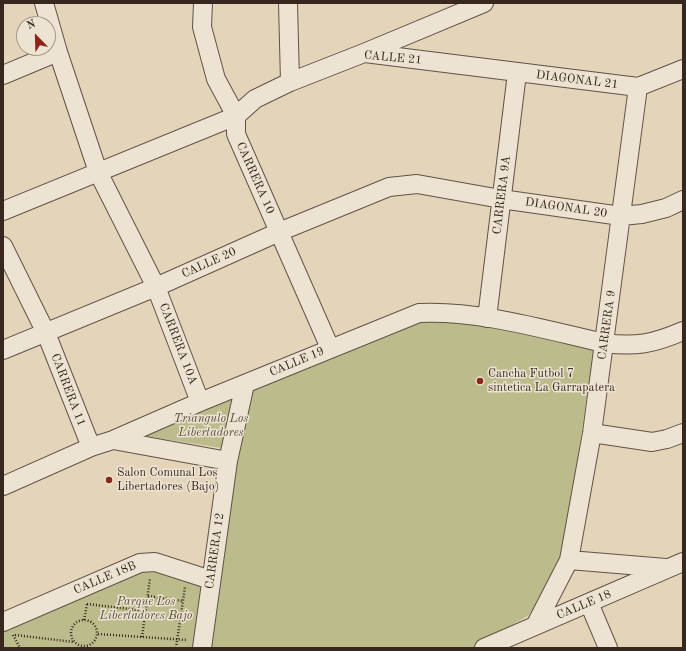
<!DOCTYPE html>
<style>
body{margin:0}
#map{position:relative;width:686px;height:651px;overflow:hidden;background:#e4d4ba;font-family:"Old Standard TT",serif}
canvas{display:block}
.frame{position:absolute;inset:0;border:4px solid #38271f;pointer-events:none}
.north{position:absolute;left:16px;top:16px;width:40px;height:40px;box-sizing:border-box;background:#ede3d2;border:1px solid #a5988a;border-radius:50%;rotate:337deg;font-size:11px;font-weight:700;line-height:16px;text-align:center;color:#38271f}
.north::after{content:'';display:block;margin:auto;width:14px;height:18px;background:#8f2418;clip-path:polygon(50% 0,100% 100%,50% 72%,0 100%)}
</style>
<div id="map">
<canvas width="686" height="651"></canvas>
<div class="frame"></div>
<div class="north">N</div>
</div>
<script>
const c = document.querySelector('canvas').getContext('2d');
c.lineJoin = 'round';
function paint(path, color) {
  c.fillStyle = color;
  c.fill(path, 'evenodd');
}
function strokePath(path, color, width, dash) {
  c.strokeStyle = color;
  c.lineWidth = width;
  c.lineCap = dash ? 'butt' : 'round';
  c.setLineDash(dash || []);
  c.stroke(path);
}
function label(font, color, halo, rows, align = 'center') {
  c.font = font + ' "Old Standard TT",serif';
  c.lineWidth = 3;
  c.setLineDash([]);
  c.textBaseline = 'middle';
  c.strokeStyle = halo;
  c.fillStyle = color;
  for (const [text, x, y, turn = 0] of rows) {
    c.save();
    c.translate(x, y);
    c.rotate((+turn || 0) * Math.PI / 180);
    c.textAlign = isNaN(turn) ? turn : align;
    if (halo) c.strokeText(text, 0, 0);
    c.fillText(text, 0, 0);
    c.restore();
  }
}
paint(new Path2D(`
 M420,318L488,324L595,344L561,566L529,615L474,648H207L249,389Z
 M236,395L228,449L139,435Z
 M143,567L203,584L197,648H3V628Z`), '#bbbb8b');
const minor = new Path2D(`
 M44,3L58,52L98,172L156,287L200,402
 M203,3L202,27L216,79L236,116V134L330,348
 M288,3L290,82
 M365,53L638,87L683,69
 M3,75L58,52
 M3,211L236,116L255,99L290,82L364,53L484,3
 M3,246L46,333L91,447
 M487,318L517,73
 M3,350L156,287L279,232L389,187L417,184L501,199L621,216L642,214L666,208L683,200
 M592,433L652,442L667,439L683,433
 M113,440L228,461
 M3,486L91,447L113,440L200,402L419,313C479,310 546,330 604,343C636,347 653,344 683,331
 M569,560L666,568
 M589,603L608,648
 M3,622L140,563L155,562L211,580
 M535,626L569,560L592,433L638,87
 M202,648L228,461L245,384
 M484,648L683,562`);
strokePath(minor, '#635246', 20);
strokePath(new Path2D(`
 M148,596L183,601
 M87,604L146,611
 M71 633a13 13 0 1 1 26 0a13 13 0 1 1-26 0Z
 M84,620L87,604
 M98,634L187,640
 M13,635L20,648
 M15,635L74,642
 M142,637L150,578
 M176,648L185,587`), '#38271f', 2.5, [1, 2]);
strokePath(minor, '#ede3d2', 18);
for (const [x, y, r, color] of [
 [480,381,4,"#8f2418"],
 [109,480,4,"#8f2418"]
]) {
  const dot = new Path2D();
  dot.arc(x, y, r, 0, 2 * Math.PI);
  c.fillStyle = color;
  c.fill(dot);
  strokePath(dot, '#ede3d2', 1.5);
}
label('12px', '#38271f', '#ede3d2', [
 ["CALLE 21",393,58,5],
 ["DIAGONAL 21",577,80,7],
 ["CARRERA 10",255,178,66],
 ["CARRERA 9A",502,195,-83],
 ["DIAGONAL 20",566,208,8],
 ["CALLE 20",209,263,-24],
 ["CARRERA 9",607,325,-82],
 ["CARRERA 10A",178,344,69],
 ["CALLE 19",297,362,-23],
 ["CARRERA 11",68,390,69],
 ["CARRERA 12",215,551,-82],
 ["CALLE 18B",105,578,-23],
 ["CALLE 18",584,605,-23]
]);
label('12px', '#38271f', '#ede3d2', [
 ["Cancha Futbol 7",488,374],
 ["sintetica La Garrapatera",488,388],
 ["Salon Comunal Los",117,473],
 ["Libertadores (Bajo)",117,487]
], 'left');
label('italic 12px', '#594c3a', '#ede3d2', [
 ["Triangulo Los",211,419],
 ["Libertadores",211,433],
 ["Parque Los",146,602],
 ["Libertadores Bajo",146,616]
]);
</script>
